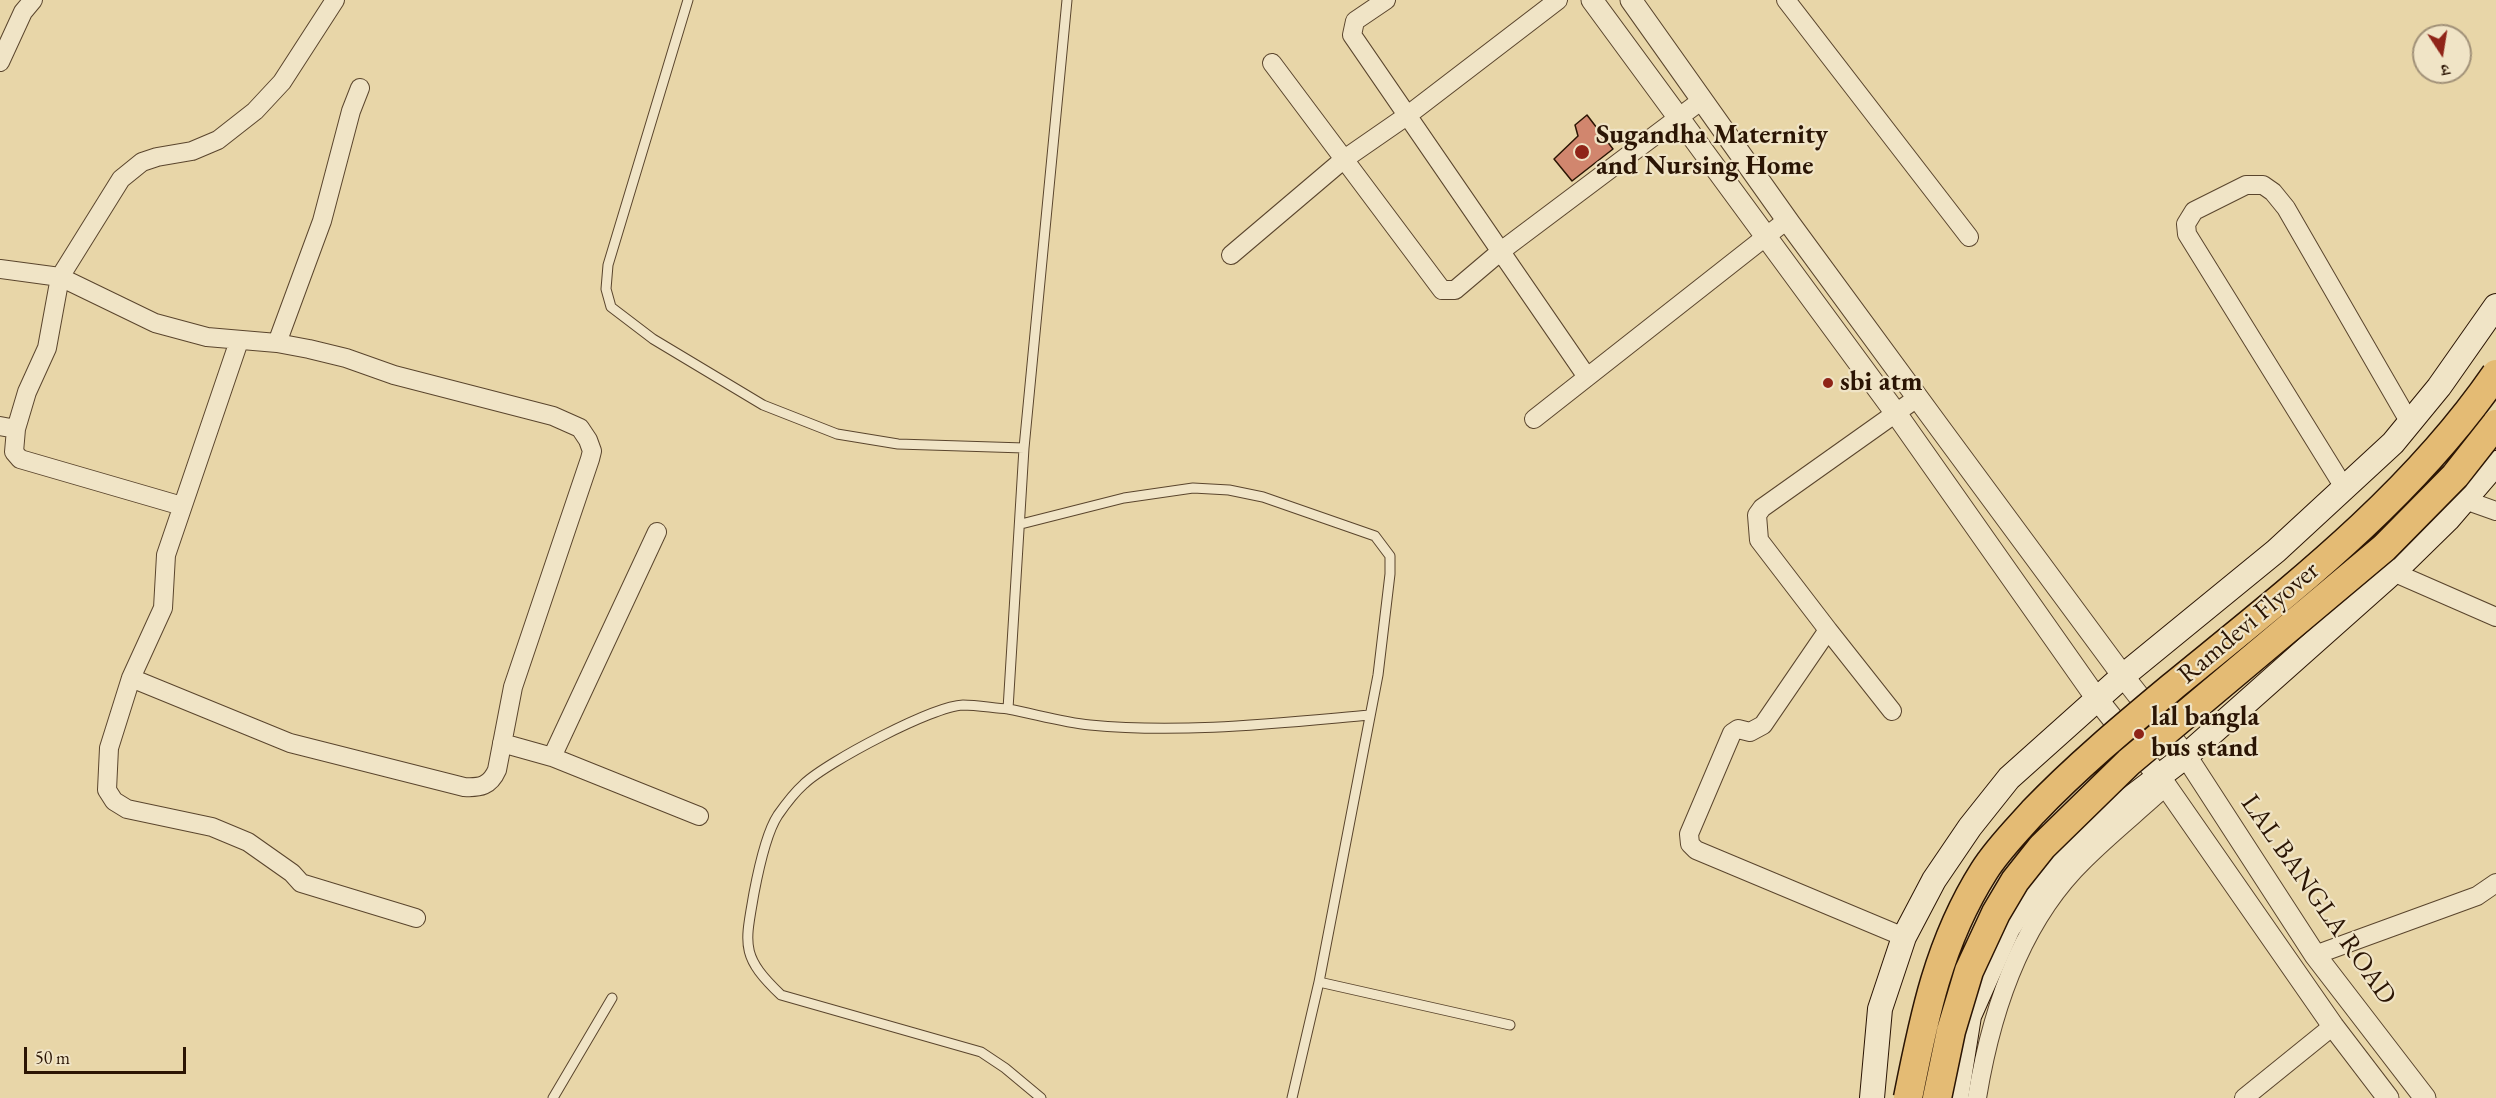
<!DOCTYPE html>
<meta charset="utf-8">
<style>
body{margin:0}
#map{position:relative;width:2496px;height:1098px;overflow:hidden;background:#e8d6a8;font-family:"EB Garamond","Noto Serif Devanagari",serif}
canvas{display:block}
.north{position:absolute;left:2412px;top:24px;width:60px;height:60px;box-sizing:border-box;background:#f0e4c6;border:2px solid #a19178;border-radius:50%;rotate:168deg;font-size:16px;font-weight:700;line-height:24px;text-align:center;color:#2b1504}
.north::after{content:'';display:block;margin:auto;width:21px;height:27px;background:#8f2418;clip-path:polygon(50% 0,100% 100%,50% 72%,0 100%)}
.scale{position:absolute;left:24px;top:1047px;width:162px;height:27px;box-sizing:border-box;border:3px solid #2b1504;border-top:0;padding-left:8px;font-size:18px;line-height:21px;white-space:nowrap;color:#2b1504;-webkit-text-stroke:4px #f0e4c6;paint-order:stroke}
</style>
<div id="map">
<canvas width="2496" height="1098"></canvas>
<div class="north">उ</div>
<div class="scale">50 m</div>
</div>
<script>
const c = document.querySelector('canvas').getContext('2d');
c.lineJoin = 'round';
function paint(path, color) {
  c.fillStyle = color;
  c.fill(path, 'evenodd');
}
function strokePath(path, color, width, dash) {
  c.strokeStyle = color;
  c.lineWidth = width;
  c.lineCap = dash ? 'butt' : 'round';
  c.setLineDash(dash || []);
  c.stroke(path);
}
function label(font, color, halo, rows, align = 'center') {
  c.font = font + ' "EB Garamond",serif';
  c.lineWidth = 4.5;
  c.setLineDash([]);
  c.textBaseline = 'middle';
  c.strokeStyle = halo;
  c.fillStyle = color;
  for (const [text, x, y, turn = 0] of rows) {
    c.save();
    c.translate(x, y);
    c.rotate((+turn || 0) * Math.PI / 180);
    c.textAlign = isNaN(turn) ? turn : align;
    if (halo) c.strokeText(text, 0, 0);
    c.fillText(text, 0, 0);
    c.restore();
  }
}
const building = new Path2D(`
 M1587,115L1613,149L1572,181L1554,159L1578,136L1575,125Z`);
paint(building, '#d1866e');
strokePath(building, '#2b1504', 1.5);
const service = new Path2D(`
 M688,0L608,265L606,289L611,307L653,339L763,405L837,434L898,444L1024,448
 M1021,524L1124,498L1193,488L1229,490L1263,497L1375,536L1390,556V574L1378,675L1319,982L1292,1098
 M1008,709C1035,714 1062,722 1090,725C1182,734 1278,723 1370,715
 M1319,982L1510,1025
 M553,1098L612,998
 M1041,1098L1005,1068L981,1052L781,995C740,956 745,945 754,893C758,872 766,833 778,815C785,805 795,792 804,784C827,762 933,706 963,705C977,705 993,708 1008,709L1024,448L1067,0`);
const minor = new Path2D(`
 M1386,0L1355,21L1352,35L1587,377
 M1786,0L1969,237
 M0,62L23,12L33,0
 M1272,63L1442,290H1455L1501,251L1702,100
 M1231,255L1343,160L1408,115L1558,0
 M0,269L60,277L121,179L142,162L157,157L192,151L218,140L255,111L282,82L335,0
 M239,341L166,555L163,608L131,678L109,748L107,790L114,801L127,809L212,827L248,842L292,873L301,883L416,918
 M277,343L322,221L351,111L360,88
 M1534,419L1787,220
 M0,426L16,429L27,392L47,348L60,277L155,323L207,337L277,343L309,349L346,358L394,375L553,416L580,428L588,440L592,451L590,459L513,687L497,770C490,786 480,788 464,787L290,743L131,678
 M16,429L14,452L20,459L182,506
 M2345,489L2187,234L2186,224L2194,211L2246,185H2263L2273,192L2286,208L2410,423
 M2465,500L2496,511
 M2393,572L2496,617
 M1828,630L1892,711
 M502,743L552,757L657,532
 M552,757L699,816
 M1904,937L1696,850L1690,844L1689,834L1732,733L1738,729L1750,732L1763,725L1828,630L1759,540L1757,515L1762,508L1917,398
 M2315,955L2477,896L2496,883
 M1977,1098C1991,1012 2020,922 2084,860C2110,834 2139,811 2166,786
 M2244,1098L2333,1026`);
const tertiary = new Path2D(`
 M1592,0L1895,412L2097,699L2166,786L2333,1026L2388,1098
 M1631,0L1790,224L1942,431L2123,676L2186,756L2315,955L2425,1098`);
const secondary = new Path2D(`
 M1872,1098L1880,1009L1904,937L1934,880L1970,827L2009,778L2123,676L2276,551L2393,443L2439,387L2496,306
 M1956,1098L1969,1016L2008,928L2044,874L2085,833L2186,756L2402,564L2448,519L2496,463`);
strokePath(service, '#5a452d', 11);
strokePath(minor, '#5a452d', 20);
strokePath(tertiary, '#5a452d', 23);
strokePath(secondary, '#2b1504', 26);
strokePath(service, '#f0e4c6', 9);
strokePath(minor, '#f0e4c6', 18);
strokePath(tertiary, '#f0e4c6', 21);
strokePath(secondary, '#f0e4c6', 24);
const trunkBridge = new Path2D(`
 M1908,1098C1924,1017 1939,942 1984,871C1997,850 2016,831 2033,812C2076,767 2124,727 2172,687C2288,592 2410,499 2496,374
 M1937,1098L1951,1031L1969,971L1996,913L2015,881L2042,847L2129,762L2384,548L2455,476L2496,424`);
strokePath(trunkBridge, '#2b1504', 31, []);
strokePath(trunkBridge, '#e4bb74', 28);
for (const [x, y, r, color] of [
 [1582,152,8,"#8f2418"],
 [1828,383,6,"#8f2418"],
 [2139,734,6,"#8f2418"]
]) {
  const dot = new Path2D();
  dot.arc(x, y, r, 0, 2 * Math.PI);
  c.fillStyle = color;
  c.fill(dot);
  strokePath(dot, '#f0e4c6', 2);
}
label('bold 27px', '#2b1504', '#f0e4c6', [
 ["Sugandha Maternity",1596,136],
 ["and Nursing Home",1596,167],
 ["sbi atm",1840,383],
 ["lal bangla",2151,718],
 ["bus stand",2151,749]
], 'left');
label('27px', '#2b1504', '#f0e4c6', [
 ["Ramdevi Flyover",2249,623,-40],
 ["LAL BANGLA ROAD",2318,900,55]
]);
</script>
